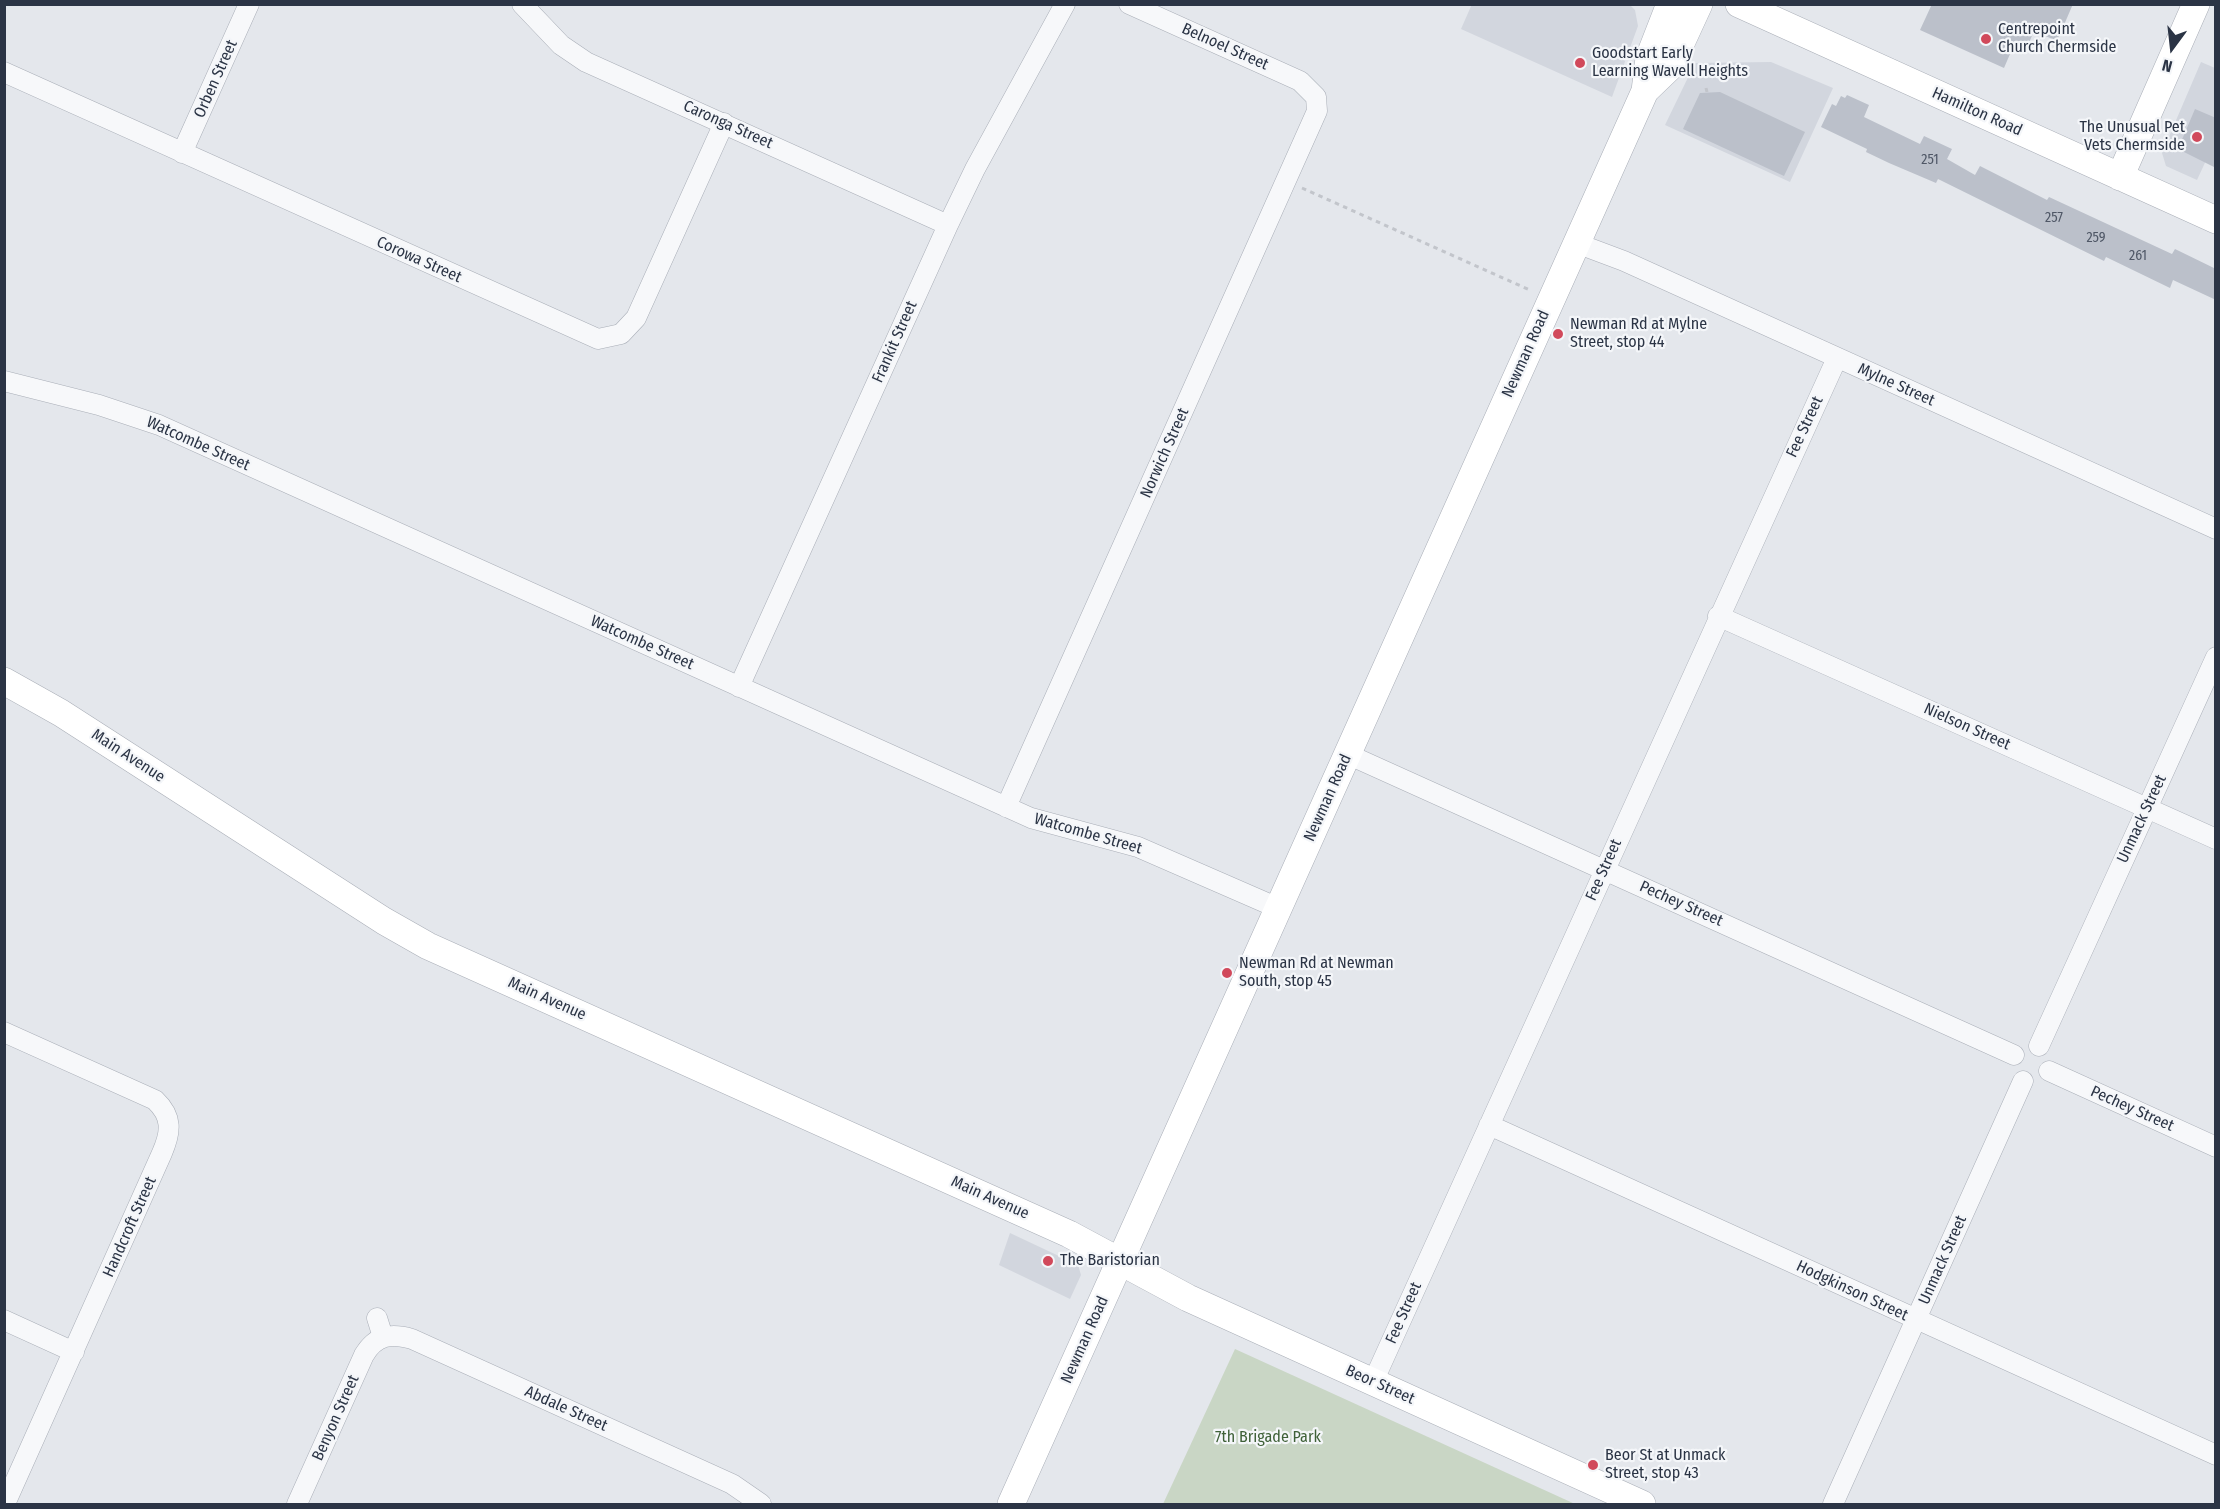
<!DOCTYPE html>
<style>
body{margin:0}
#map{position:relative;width:2220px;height:1509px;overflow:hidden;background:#e4e7ec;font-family:"Fira Sans Condensed",sans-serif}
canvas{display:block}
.frame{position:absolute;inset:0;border:6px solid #2b3445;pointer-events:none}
.north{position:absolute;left:2142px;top:18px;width:60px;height:60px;-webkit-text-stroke:4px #f4f6f9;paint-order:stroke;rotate:195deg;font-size:16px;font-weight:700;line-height:24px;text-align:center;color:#2b3445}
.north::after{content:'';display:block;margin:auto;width:21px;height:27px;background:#2b3445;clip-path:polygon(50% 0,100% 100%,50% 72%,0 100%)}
</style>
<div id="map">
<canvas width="2220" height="1509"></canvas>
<div class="frame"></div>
<div class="north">N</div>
</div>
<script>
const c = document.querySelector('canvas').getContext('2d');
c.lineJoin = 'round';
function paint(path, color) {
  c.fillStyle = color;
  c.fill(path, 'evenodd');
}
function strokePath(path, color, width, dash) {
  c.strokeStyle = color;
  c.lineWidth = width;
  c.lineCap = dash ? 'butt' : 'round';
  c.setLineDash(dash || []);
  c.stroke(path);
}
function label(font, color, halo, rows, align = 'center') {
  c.font = font + ' "Fira Sans Condensed",sans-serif';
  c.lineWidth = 4.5;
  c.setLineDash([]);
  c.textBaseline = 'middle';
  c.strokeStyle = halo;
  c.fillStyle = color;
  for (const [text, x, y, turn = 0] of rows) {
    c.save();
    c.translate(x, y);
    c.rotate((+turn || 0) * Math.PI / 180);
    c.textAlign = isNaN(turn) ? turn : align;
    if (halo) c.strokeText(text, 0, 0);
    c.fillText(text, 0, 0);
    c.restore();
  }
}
paint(new Path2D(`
 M1472,4L1630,5L1635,10L1638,26L1612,97L1461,29Z
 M1771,62L1833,88L1790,182L1665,125L1695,63Z
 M2201,62L2215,68V141L2197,180L2166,166L2162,153Z
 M1010,1233L1078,1265L1081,1275L1070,1299L999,1265Z`), '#d2d6de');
paint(new Path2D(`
 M1235,1349L1575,1504H1163Z`), '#c9d6c5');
paint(new Path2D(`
 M1932,4H2073L2057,41L2034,31L2025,52L2013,47L2004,68L1920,30Z
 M1720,92L1805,132L1784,176L1683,129L1700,93Z
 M1847,95L1869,105L1864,117L1920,144L1924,136L1952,149L1947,159L1975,175L1980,166L2047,200L2049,197L2172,254L2175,249L2216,269V300L2173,280L2170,288L2106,257L2104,261L1938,179L1936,183L1889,163L1866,152L1867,149L1821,127L1832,104L1836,106L1841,96L1845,98Z
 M2195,109L2216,118V168L2178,149Z`), '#bbc0ca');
const street = new Path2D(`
 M522,4L561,45L586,62L948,225
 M4,72L598,339L621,334L636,318L724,123
 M182,153L249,4
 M1576,243L1624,261L2216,529
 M4,381L99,405L159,425L1031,818L1138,847L1278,908
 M1718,616L2216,839
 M739,687L948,225L975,169L1065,4
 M1347,754L2014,1055
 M1006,807L1317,111L1316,97L1300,81L1129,4
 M4,1032L155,1100C173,1117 171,1132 162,1153L5,1504
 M2039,1046L2216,657
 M2049,1071L2216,1147
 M1489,1125L2216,1455
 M377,1318L383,1337
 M4,1320L74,1352
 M1373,1382L1837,358
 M297,1504L364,1355C376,1335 391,1333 412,1339L732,1484L761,1504
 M1833,1504L2023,1081`);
const secondary = new Path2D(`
 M1739,4L2216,220
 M1645,91L1670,67L1699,4
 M2120,177L2196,4
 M4,681L61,713L384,921L428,946L1069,1234L1188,1298L1642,1504
 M1011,1504L1645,91L1649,58L1670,4`);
strokePath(street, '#a9aeb7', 21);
strokePath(secondary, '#a9aeb7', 28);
strokePath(new Path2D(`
 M1706,88L1707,92
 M1302,188L1532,291`), '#c2c5cb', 3, [4.5, 4.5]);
strokePath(street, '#f7f8fa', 20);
strokePath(secondary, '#fff', 27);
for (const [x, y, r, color] of [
 [1986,39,6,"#d1495b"],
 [1580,63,6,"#d1495b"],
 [2197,137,6,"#d1495b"],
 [1558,334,6,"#d1495b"],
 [1227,973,6,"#d1495b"],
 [1048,1261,6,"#d1495b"],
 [1593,1465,6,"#d1495b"]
]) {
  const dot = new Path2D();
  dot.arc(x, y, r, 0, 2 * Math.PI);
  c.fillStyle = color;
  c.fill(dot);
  strokePath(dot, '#f4f6f9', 2);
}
label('14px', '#4f5766', null, [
 ["251",1930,160],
 ["257",2054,218],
 ["259",2096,238],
 ["261",2138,256]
]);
label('16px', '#2b3445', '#f4f6f9', [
 ["Centrepoint",1998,30],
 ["Church Chermside",1998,48],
 ["Goodstart Early",1592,54],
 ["Learning Wavell Heights",1592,72],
 ["The Unusual Pet",2185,128,"right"],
 ["Vets Chermside",2185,146,"right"],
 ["Newman Rd at Mylne",1570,325],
 ["Street, stop 44",1570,343],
 ["Newman Rd at Newman",1239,964],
 ["South, stop 45",1239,982],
 ["The Baristorian",1060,1261],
 ["Beor St at Unmack",1605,1456],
 ["Street, stop 43",1605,1474]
], 'left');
label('16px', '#2b3445', '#f4f6f9', [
 ["Belnoel Street",1225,47,24],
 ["Orben Street",216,79,-66],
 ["Hamilton Road",1977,112,24],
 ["Caronga Street",728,125,24],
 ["Corowa Street",419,260,24],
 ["Frankit Street",895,342,-66],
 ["Newman Road",1526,354,-66],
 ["Mylne Street",1896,385,24],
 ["Fee Street",1805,427,-65],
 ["Watcombe Street",198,444,24],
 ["Norwich Street",1165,453,-66],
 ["Watcombe Street",642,643,24],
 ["Nielson Street",1967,727,24],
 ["Main Avenue",128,756,33],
 ["Newman Road",1328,798,-66],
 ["Unmack Street",2142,819,-65],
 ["Watcombe Street",1088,834,16],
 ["Fee Street",1604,870,-66],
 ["Pechey Street",1681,904,24],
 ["Main Avenue",547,999,24],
 ["Pechey Street",2132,1109,24],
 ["Main Avenue",990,1198,24],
 ["Handcroft Street",130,1227,-66],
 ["Unmack Street",1943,1260,-66],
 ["Hodgkinson Street",1852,1291,25],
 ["Fee Street",1404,1313,-66],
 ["Newman Road",1085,1340,-66],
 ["Beor Street",1380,1385,24],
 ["Abdale Street",566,1409,24],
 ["Benyon Street",336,1418,-66]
]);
label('16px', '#3f6138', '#f4f6f9', [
 ["7th Brigade Park",1268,1438]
]);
</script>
